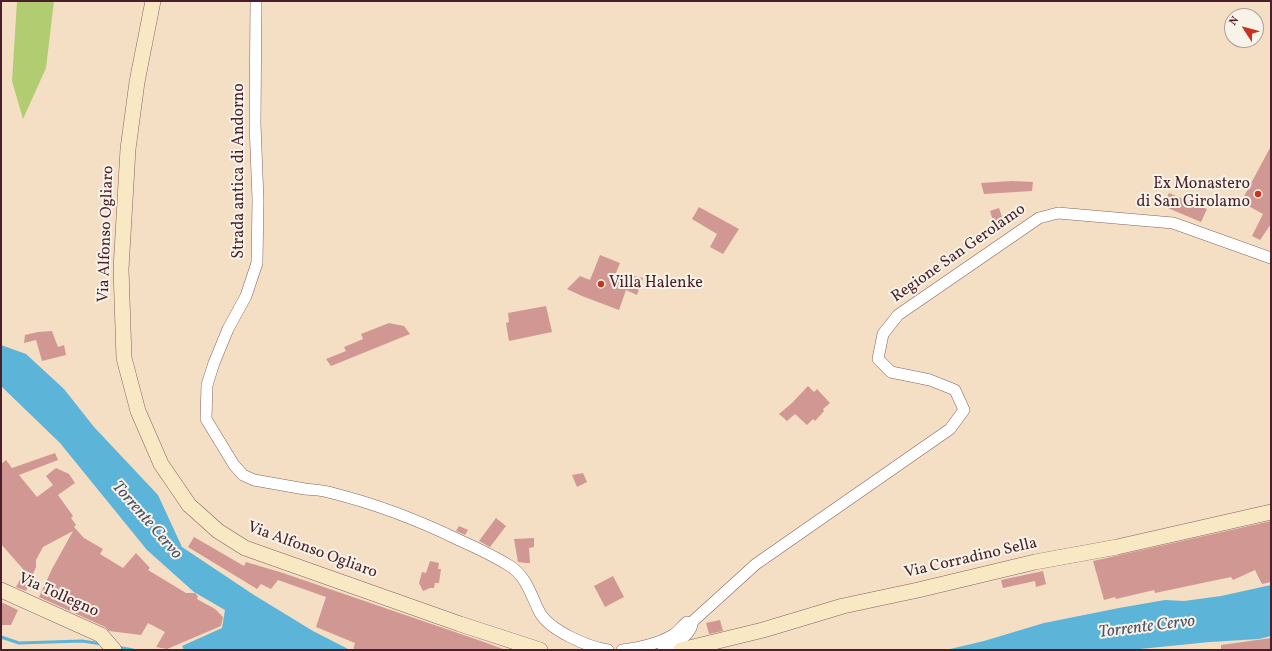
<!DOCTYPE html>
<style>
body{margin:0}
#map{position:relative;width:1272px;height:651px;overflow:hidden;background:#f4dec4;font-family:Vollkorn,serif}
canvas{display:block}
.frame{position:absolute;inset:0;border:2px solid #4a1f2b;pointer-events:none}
.north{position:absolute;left:1224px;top:8px;width:40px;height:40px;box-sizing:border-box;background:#f7f3e8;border:1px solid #b29e9c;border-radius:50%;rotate:306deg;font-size:11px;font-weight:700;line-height:16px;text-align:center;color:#4a1f2b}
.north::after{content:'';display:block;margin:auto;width:14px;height:18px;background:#c8321e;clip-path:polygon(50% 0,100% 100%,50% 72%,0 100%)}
</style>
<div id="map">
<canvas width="1272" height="651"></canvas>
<div class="frame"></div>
<div class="north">N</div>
</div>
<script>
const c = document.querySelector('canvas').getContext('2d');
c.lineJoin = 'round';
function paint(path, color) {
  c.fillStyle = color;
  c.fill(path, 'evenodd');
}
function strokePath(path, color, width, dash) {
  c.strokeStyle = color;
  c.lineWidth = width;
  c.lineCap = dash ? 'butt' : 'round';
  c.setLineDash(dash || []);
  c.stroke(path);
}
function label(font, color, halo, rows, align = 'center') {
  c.font = font + ' Vollkorn,serif';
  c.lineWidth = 4;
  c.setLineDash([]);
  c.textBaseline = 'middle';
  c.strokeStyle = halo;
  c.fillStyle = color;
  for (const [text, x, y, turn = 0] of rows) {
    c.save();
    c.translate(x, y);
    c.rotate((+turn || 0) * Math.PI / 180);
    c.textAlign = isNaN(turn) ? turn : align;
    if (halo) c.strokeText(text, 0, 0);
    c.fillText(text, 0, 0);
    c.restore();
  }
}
paint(new Path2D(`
 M17,1H54L46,68L23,119L12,81Z`), '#b2cc72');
paint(new Path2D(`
 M1,345L26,354L64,389L94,427L158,495L182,547L254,595L313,631L350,650H184L182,646L222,628L225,610L194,592L147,550L60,443L1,386Z
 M1271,585V636L1259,639L1210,642L1130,650H946L984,641L1044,623L1119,608L1165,600L1184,601L1221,596Z`), '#5cb4d9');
strokePath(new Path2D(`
 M1,637L19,643L82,641L102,644
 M117,647L133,650`), '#5cb4d9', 3);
paint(new Path2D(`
 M1271,146V224L1260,240L1252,236L1263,214L1241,202Z
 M1012,181L1033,182L1032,191L984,194L981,183Z
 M1169,193L1207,209L1201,222L1163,206Z
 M699,207L739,229L723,254L710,247L717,234L692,219Z
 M999,208L1004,223L995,227L990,211Z
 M600,255L620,263L613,280L633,276L643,278L637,295L626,290L619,310L582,296L567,289L580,276L590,280Z
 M546,306L552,332L509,341L506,323L509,322L508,313Z
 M389,323L404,326L410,334L331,366L326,359L346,351L344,347L363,339L361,334Z
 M52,331L58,347L64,345L66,355L42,361L36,340L24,343L25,335L38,332Z
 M808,386L814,392L817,389L830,403L823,409L824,411L815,421L813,419L807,425L795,414L787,421L779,414L792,403Z
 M55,453L58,460L19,475L37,497L53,485L46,476L56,468L69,474L75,483L58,495L73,516L71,518L76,525L74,527L84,538L103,549L100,554L123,568L136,553L150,568L148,570L186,593H195L198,596L197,599L215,609L223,617L221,626L167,649L156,647L165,632L148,623L141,635L109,631L105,627L39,597L52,569L73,531L43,547L36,560V567L26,591L16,587L22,576L20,575L23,569L1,544V464L6,460L12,468Z
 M583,473L587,482L577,487L572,475Z
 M496,518L506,526L490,547L479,541Z
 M1271,521V582L1262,584L1255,570L1233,580L1231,577L1155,593L1154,590L1116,599L1115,597L1104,600L1093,561Z
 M459,526L468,530L465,535L456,531Z
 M194,537L244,566L246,562L283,573L484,642L503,649L502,650H353L355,643L316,627L326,597L278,580L271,589L261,584L257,589L188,547Z
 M534,538V547L529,548L530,563H526L518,562L514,539Z
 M430,561L439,563L438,569H441L439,583H435L434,588H430L423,591L419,583L422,572L426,573Z
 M1043,571L1046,584L1036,587L1035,581L1003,588L1001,580Z
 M613,576L624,597L605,607L594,586Z
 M1,602L18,610L11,625H1Z
 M720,620L723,631L709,634L706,623Z
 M1271,638V650H1221V645Z`), '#d19893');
const street = new Path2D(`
 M256,1L255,124L258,200L257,263L246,296L228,329L214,363L207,385L206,419L234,465L243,475L254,480C271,483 288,486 305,489C314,490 323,490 332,493C376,504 418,520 459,540C477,548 494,556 510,566C526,576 531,595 539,611C548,630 588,647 608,650
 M691,623L756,564L950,429L964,410L955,390L930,380L891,372L878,359L883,334L898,315L1039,218L1058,213L1173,223L1271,258
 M622,650C639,648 658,644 673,635C678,632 682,626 687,622L691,623L692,625C689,637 673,645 663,650`);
const secondary = new Path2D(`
 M153,1L137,82L128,149L121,269L124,358L138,411L161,464L189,505L218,531L245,548L460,624L540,650
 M1,590L101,635L114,650
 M681,650L763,630L843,606L918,590L1035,562L1117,547L1271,512`);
strokePath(street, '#866261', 12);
strokePath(secondary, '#866261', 16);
strokePath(street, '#fff', 11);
strokePath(secondary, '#f8e8c3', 15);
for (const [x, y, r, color] of [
 [1258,194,4,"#c8321e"],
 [601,284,4,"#c8321e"]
]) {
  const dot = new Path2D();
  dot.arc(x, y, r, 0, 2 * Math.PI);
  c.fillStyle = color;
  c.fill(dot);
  strokePath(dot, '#f7f3e8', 1.5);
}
label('16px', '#4a1f2b', '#f7f3e8', [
 ["Strada antica di Andorno",240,171,-90],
 ["Via Alfonso Ogliaro",107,234,-88],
 ["Regione San Gerolamo",959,254,-35],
 ["Via Alfonso Ogliaro",312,551,20],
 ["Via Corradino Sella",971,559,-13],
 ["Via Tollegno",58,596,24]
]);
label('16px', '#4a1f2b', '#f7f3e8', [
 ["Ex Monastero",1250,185],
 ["di San Girolamo",1250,203],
 ["Villa Halenke",609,284,"left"]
], 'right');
label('italic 17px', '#505368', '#f7f3e8', [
 ["Torrente Cervo",146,521,49],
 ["Torrente Cervo",1147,628,-7]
]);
</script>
